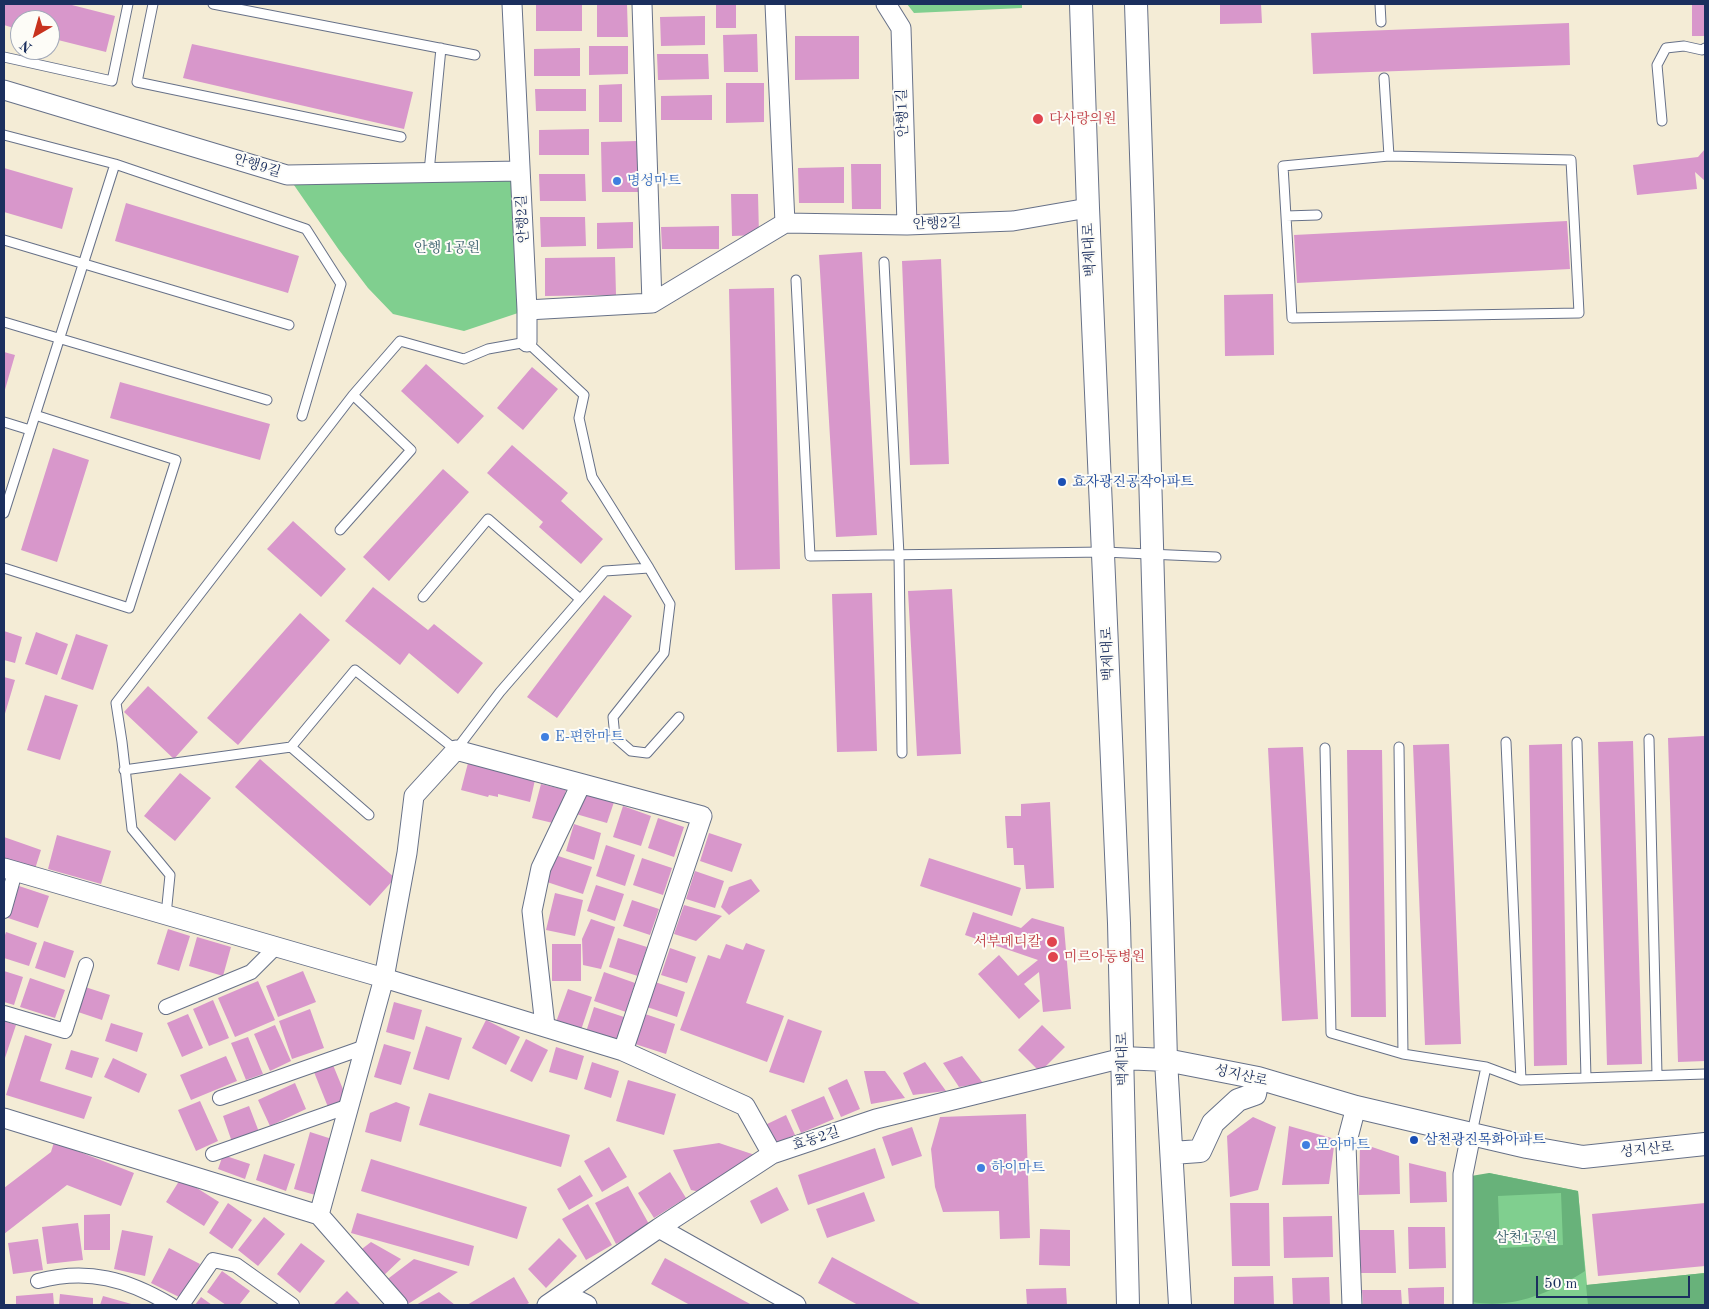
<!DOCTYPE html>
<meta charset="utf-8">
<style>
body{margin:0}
#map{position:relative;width:1709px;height:1309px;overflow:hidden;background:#f4ecd6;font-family:"Old Standard TT",serif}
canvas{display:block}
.frame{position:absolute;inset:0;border:5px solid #1b2f5e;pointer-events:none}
.north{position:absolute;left:10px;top:10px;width:50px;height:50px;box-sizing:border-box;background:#fdfcf7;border:1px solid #a3aaba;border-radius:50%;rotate:218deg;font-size:14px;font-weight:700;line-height:20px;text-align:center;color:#1b2f5e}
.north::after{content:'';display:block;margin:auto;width:18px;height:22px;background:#c8321e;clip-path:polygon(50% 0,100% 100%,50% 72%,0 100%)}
.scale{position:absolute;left:1536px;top:1276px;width:154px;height:22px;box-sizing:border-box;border:2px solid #1b2f5e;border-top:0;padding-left:6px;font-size:15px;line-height:18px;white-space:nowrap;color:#1b2f5e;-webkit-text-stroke:4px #fdfcf7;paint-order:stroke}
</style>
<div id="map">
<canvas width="1709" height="1309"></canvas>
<div class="frame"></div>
<div class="north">N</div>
<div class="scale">50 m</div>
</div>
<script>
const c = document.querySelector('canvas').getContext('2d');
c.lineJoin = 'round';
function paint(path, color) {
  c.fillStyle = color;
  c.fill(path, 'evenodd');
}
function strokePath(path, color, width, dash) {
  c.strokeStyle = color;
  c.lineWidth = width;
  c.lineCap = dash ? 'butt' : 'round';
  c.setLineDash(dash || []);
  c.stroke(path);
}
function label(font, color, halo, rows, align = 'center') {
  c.font = font + ' "Old Standard TT","Noto Serif KR",serif';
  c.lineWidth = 4;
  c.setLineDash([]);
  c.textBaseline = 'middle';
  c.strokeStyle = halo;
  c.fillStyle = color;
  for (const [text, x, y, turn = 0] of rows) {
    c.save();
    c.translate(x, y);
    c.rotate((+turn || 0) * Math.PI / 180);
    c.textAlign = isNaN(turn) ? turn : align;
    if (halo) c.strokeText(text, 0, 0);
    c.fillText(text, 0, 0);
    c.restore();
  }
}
paint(new Path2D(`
 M907,4H1022V8L914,13Z
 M520,171L527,310L464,331L393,314L368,288L339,250L287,175Z
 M1489,1173L1578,1191L1587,1285L1705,1273V1305H1472Z`), '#80cf8f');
paint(new Path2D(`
 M1489,1173L1578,1191L1585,1271C1550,1293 1514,1309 1472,1302L1471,1176ZM1561,1193L1563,1245L1500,1248L1498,1196Z
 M1705,1273V1305H1588L1586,1285Z`), '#68b27a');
paint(new Path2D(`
 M4,4H68L115,16L106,52L50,38V20H20V30L4,25Z
 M536,4H582V31H536Z
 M597,4H627L628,37H597Z
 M716,4H736V28H716Z
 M1220,4H1261L1262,23L1220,24Z
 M1692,4H1705V36H1692Z
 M705,16V45L661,46L660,17Z
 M1569,23L1570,65L1313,74L1311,33Z
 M757,34L758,72H724L723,35Z
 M795,36H859V79L795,80Z
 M192,44L413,92L404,129L183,78Z
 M589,46H628V74L589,75Z
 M580,48V76H534V49Z
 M657,54H708L709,79L658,80Z
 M726,83H764V122L726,123Z
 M622,84V122H599V85Z
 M535,89H586V111H536Z
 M712,95V120H661V96Z
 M589,129V155H539V130Z
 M637,141L638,192H602L601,142Z
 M1705,149V181L1695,172L1697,189L1637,195L1633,165L1698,157Z
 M851,164H881V209H852Z
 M844,167V203H799L798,168Z
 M4,168L73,188L62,229L4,212Z
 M539,174H585L586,201H540Z
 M731,194H758L759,235L732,236Z
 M126,203L299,256L288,293L115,241Z
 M540,217H585L586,246L541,247Z
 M1567,221L1570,269L1297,283L1294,235Z
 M633,222V248L597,249V223Z
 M719,226V249H662L661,227Z
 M862,252L877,535L836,537L819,255Z
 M615,257L616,295L545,296V258Z
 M941,259L949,464L910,465L902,261Z
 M774,288L780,569L735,570L729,289Z
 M1273,294L1274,355L1225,356L1224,295Z
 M4,352L15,355L4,393Z
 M426,364L484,416L458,444L401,391Z
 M532,367L558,389L523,430L497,408Z
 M120,382L270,424L260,460L110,418Z
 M512,445L568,493L561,501L603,539L581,564L539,527L543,522L487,473Z
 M53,448L89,460L57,562L21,550Z
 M443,469L469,492L389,581L363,557Z
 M293,521L346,569L321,597L267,549Z
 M373,587L428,630L434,624L483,663L458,694L409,653L400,665L345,621Z
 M952,589L961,754L917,756L908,591Z
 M872,593L877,751L837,752L832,594Z
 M604,595L632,616L557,718L527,697Z
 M300,613L330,640L238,745L207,718Z
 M4,631L22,637L15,663L4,660Z
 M36,632L68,644L57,675L25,664Z
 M76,634L108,645L93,690L61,679Z
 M4,677L15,680L4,717Z
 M148,686L198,732L174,759L124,712Z
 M45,695L78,705L60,760L27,750Z
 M1704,736L1705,790V1061L1678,1062L1668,738Z
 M1633,741L1642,1064L1607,1065L1598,742Z
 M1449,744L1461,1044L1425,1045L1413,745Z
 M1562,744L1567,1065L1534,1066L1529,745Z
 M1303,747L1318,1019L1282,1021L1268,748Z
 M1347,750H1382L1386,1017H1351Z
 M260,759L395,878L370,906L235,787Z
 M468,763L535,780L530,802L498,794V797L489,795L488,797L461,790Z
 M180,773L211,798L175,841L144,816Z
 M541,784L566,790L557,824L532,818Z
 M582,793L614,802L607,823L576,814Z
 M1050,802L1054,888L1026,889L1024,865H1014L1013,848H1007L1005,816H1021V804Z
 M623,806L651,816L641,846L613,837Z
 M658,818L684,827L674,857L648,848Z
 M574,824L601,833L594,860L566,851Z
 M709,833L742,844L732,872L700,861Z
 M57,835L111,851L101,884L48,869Z
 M4,837L41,850L35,869L4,858Z
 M606,845L635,855L625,886L596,876Z
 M552,854L592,867L583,894L544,881Z
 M642,858L672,868L663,895L633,885Z
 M929,858L1021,888L1012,916L920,886Z
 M695,871L724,881L715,908L686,899Z
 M751,879L760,891L729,915L721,907L729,887Z
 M596,885L624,894L615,921L587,911Z
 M19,886L49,896L38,928L8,918Z
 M555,893L583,900L575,936L546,930Z
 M632,900L659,909L650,935L623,926Z
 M684,905L722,916L696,941L674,934Z
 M973,912L1021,928L1032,918L1064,927L1071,1009L1043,1012L1039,972L1024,984L1040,1001L1019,1019L978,974L999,955L1018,976L1038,960L965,935Z
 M591,919L615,927L601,969L583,965L582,939Z
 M168,929L190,936L179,971L157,964Z
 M6,932L37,943L29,966L4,958V938Z
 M197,937L231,947L223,976L189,966Z
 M618,938L647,947L638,976L609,967Z
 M44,941L74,951L65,978L35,968Z
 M746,943L765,950L746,1003L784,1016L767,1062L680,1030L708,955L720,959L726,944L743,950Z
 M552,944H581V981H552Z
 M670,948L696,957L687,983L661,975Z
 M4,971L23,977L14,1005L4,1002Z
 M303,971L316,1002L278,1017L266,986Z
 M604,972L635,983L626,1012L594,1001Z
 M30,978L65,990L55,1018L20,1007Z
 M258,981L275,1020L235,1037L218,998Z
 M655,982L685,992L677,1017L647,1007Z
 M85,987L110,995L102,1020L78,1012Z
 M568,989L592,997L581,1030L556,1022Z
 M213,1000L229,1038L209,1046L193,1009Z
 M394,1002L422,1010L414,1040L386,1032Z
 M594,1007L627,1018L619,1043L586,1032Z
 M310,1009L324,1048L292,1059L279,1021Z
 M188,1014L203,1048L182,1057L167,1023Z
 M645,1014L675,1024L666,1054L635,1044Z
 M788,1019L822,1031L804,1083L769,1072Z
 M486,1020L520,1037L506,1065L472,1048Z
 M4,1021L16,1025L4,1061Z
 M111,1023L143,1033L137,1052L105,1041Z
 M275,1025L291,1061L270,1071L254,1034Z
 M1042,1025L1065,1047L1040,1072L1018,1050Z
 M426,1026L462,1038L449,1080L413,1069Z
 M25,1035L52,1044L40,1081L92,1097L84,1119L6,1095Z
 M248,1037L263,1074L246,1080L231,1043Z
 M526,1039L548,1050L532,1082L510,1071Z
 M384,1044L411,1052L401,1085L374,1077Z
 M556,1047L584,1056L577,1080L549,1072Z
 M71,1050L99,1058L92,1078L65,1069Z
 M226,1056L237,1081L191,1100L180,1075Z
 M962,1056L983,1083L959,1087L943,1063Z
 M113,1058L147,1074L139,1093L104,1077Z
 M592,1062L619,1071L611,1098L584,1089Z
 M925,1062L946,1091L913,1095L903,1073Z
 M333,1065L347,1099L328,1107L314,1072Z
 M864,1071H885L905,1098L871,1104Z
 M847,1079L860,1109L841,1117L828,1088Z
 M628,1080L676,1094L664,1135L616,1121Z
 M295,1083L306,1109L270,1126L258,1100Z
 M429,1093L570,1135L561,1167L419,1125Z
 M824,1096L834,1119L801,1133L791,1110Z
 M200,1101L218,1141L196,1151L178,1110Z
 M396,1102L410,1107L401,1142L365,1132L370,1113Z
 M249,1106L259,1132L232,1142L223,1116Z
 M1026,1114L1030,1238L1000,1239L999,1211L943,1212L935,1187L931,1149L940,1117Z
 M786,1115L795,1135L774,1144L765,1125Z
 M1253,1117L1276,1127L1258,1190L1230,1197L1227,1136Z
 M1289,1126L1335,1139L1329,1184L1282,1185Z
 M912,1127L922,1156L892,1166L882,1137Z
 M310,1132L335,1140L319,1196L294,1189Z
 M54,1142L134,1173L121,1206L67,1185L4,1234V1188L51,1152Z
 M719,1143L758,1156L705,1193L691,1190L673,1150Z
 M1360,1143L1399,1156L1400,1194L1359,1195Z
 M609,1147L627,1177L602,1192L584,1161Z
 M875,1148L885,1178L808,1205L798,1175Z
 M264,1154L295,1164L286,1191L256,1180Z
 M223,1155L250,1164L245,1179L218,1169Z
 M371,1159L527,1207L517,1239L361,1191Z
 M1409,1163L1446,1172L1447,1202L1410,1203Z
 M670,1172L686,1198L654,1218L638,1193Z
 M580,1175L593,1196L569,1210L557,1189Z
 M181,1178L219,1202L204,1226L166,1202Z
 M628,1186L650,1226L616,1244L595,1203Z
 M777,1187L789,1210L761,1224L750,1201Z
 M864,1192L875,1221L827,1238L816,1209Z
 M228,1203L252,1220L232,1249L209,1233Z
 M1230,1203H1269L1270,1266H1232Z
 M1705,1203V1266L1598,1276L1592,1214Z
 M588,1204L612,1245L586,1260L562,1219Z
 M357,1213L474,1246L469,1266L351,1233Z
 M110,1214V1250H84V1215Z
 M1332,1216L1333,1257L1284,1258L1283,1217Z
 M264,1217L285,1234L258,1266L238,1250Z
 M78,1223L83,1260L47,1264L42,1227Z
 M1408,1227H1445L1446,1268L1409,1269Z
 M1040,1229L1070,1230V1266L1039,1265Z
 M122,1230L153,1236L145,1276L114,1269Z
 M1359,1230H1394L1396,1273H1360Z
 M559,1238L577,1256L546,1288L528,1269Z
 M38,1239L43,1270L13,1274L8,1243Z
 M371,1242L401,1259L381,1278L358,1252Z
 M301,1243L325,1261L300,1293L277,1274Z
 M169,1248L200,1264L183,1299L151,1283Z
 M832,1257L922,1305H858L818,1283Z
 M665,1258L752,1305H690L651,1284Z
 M414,1259L458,1272L408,1304L385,1281Z
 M222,1271L250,1291L239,1305H226L207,1292Z
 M1273,1276L1274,1305H1234V1277Z
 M514,1277L529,1303L525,1305H467Z
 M1329,1277L1330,1305H1293L1292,1278Z
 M1444,1287V1305H1409L1408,1288Z
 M1066,1288L1067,1305H1027L1026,1289Z
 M1362,1290H1401L1402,1305H1363Z
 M347,1291L361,1305H333Z
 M439,1292L455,1305H416Z
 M53,1293L54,1305H16V1296Z
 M60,1294L93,1298V1305H59Z
 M103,1296L135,1305H100Z
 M201,1297L212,1305H195Z`), '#d897cb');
const service = new Path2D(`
 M153,4L137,82L401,137
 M213,4L475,55
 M1380,4L1381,22
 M4,57L112,81L128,4
 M1384,78L1389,156L1283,166L1292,318L1579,313L1571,160L1389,156
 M1662,121L1657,65L1666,48L1684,46L1702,50L1705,48
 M4,135L115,164L306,229L341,284L302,416
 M429,172L441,48
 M1286,216L1317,215
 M4,240L289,325
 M884,262L899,555L902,753
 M796,280L810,556L1104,552L1216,557
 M4,322L267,400
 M4,422L30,430
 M4,513L115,164
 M340,530L411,450L353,395
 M4,568L129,608L176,460L35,415
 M649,568L670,604L664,653L613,717L615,737L631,751L647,753L679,717
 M423,597L488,519L580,599
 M1649,739L1657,1075
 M1506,742L1521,1080
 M1577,742L1586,1078
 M291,747L369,815
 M1399,747L1403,1054
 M1325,748L1331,1033L1403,1054L1486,1067L1521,1080L1705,1074
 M124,770L291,747L355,670L456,750L500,692L605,571L649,568L592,477L579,418L584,395L527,342L488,349L464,359L400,341L353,395L116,703L122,742L132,829L170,875L166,915
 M1472,1133L1486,1067`);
const pedestrian = new Path2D(`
 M4,911L15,872
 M166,1007L251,972L276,947
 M4,1013L65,1031L86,965
 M220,1098L365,1047
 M213,1154L349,1106
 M38,1281C88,1268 127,1279 171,1305
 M182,1305L213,1260L236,1265L292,1305`);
const minor = new Path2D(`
 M512,4L527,310V342
 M642,4L652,303
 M775,4L785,223
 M886,4L901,28L907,225
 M4,90L287,175L520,171
 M527,310L652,303L785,223L907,225L1013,221L1088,208
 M4,868L384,978L407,853L414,796L456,750L702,816L623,1051
 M545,1026L532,911L541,868L581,784
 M4,1118L319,1215L398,1305
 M319,1215L384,978L623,1051L745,1106L772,1154
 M659,1228L796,1305
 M565,1294L587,1305
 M547,1305L659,1228L772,1154L876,1119L1123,1058
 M1352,1305L1346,1145L1356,1107
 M1463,1305V1174L1471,1134`);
const tertiary = new Path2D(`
 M1081,4L1088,208L1119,923L1128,1305
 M1136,4L1143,214L1166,1060L1180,1305
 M1123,1058L1166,1060L1258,1078L1356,1107L1527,1147L1583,1157L1705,1144
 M1172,1153L1200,1151L1213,1123L1238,1100L1255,1094L1258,1078`);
strokePath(service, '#677188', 11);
strokePath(pedestrian, '#677188', 16);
strokePath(minor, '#677188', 21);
strokePath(tertiary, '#677188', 24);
strokePath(service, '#fff', 9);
strokePath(pedestrian, '#fff', 14);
strokePath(minor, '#fff', 19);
strokePath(tertiary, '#fff', 22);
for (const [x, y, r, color] of [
 [1038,119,6,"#e0444e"],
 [617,181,5,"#3f7fe0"],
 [1062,482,5,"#1a4fb4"],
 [545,737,5,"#3f7fe0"],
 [1052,942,6,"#e0444e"],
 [1053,957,6,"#e0444e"],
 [1414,1140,5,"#1a4fb4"],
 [1306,1145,5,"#3f7fe0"],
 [981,1168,5,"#3f7fe0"]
]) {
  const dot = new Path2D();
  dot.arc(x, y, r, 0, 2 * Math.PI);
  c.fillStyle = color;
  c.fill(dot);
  strokePath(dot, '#fdfcf7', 2);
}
label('14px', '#1b2f5e', '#fdfcf7', [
 ["안행1길",903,113,-92],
 ["안행9길",257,166,17],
 ["안행2길",523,219,-93],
 ["안행2길",937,224,-2],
 ["백제대로",1090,250,-93],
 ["백제대로",1108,654,-92],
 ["백제대로",1123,1059,-91],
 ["성지산로",1241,1076,13],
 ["효동2길",816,1139,-18],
 ["성지산로",1647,1150,-6]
]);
label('14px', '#be3a42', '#fdfcf7', [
 ["다사랑의원",1049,119],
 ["서부메디칼",1041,942,"right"],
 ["미르아동병원",1064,957]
], 'left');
label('14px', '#366cbe', '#fdfcf7', [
 ["명성마트",627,181],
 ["E-편한마트",555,737],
 ["모아마트",1316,1145],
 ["하이마트",991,1168]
], 'left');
label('14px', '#395f6d', '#fdfcf7', [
 ["안행 1공원",447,248],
 ["삼천1공원",1526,1238]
]);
label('14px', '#164399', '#fdfcf7', [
 ["효자광진공작아파트",1072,482],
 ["삼천광진목화아파트",1424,1140]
], 'left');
</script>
